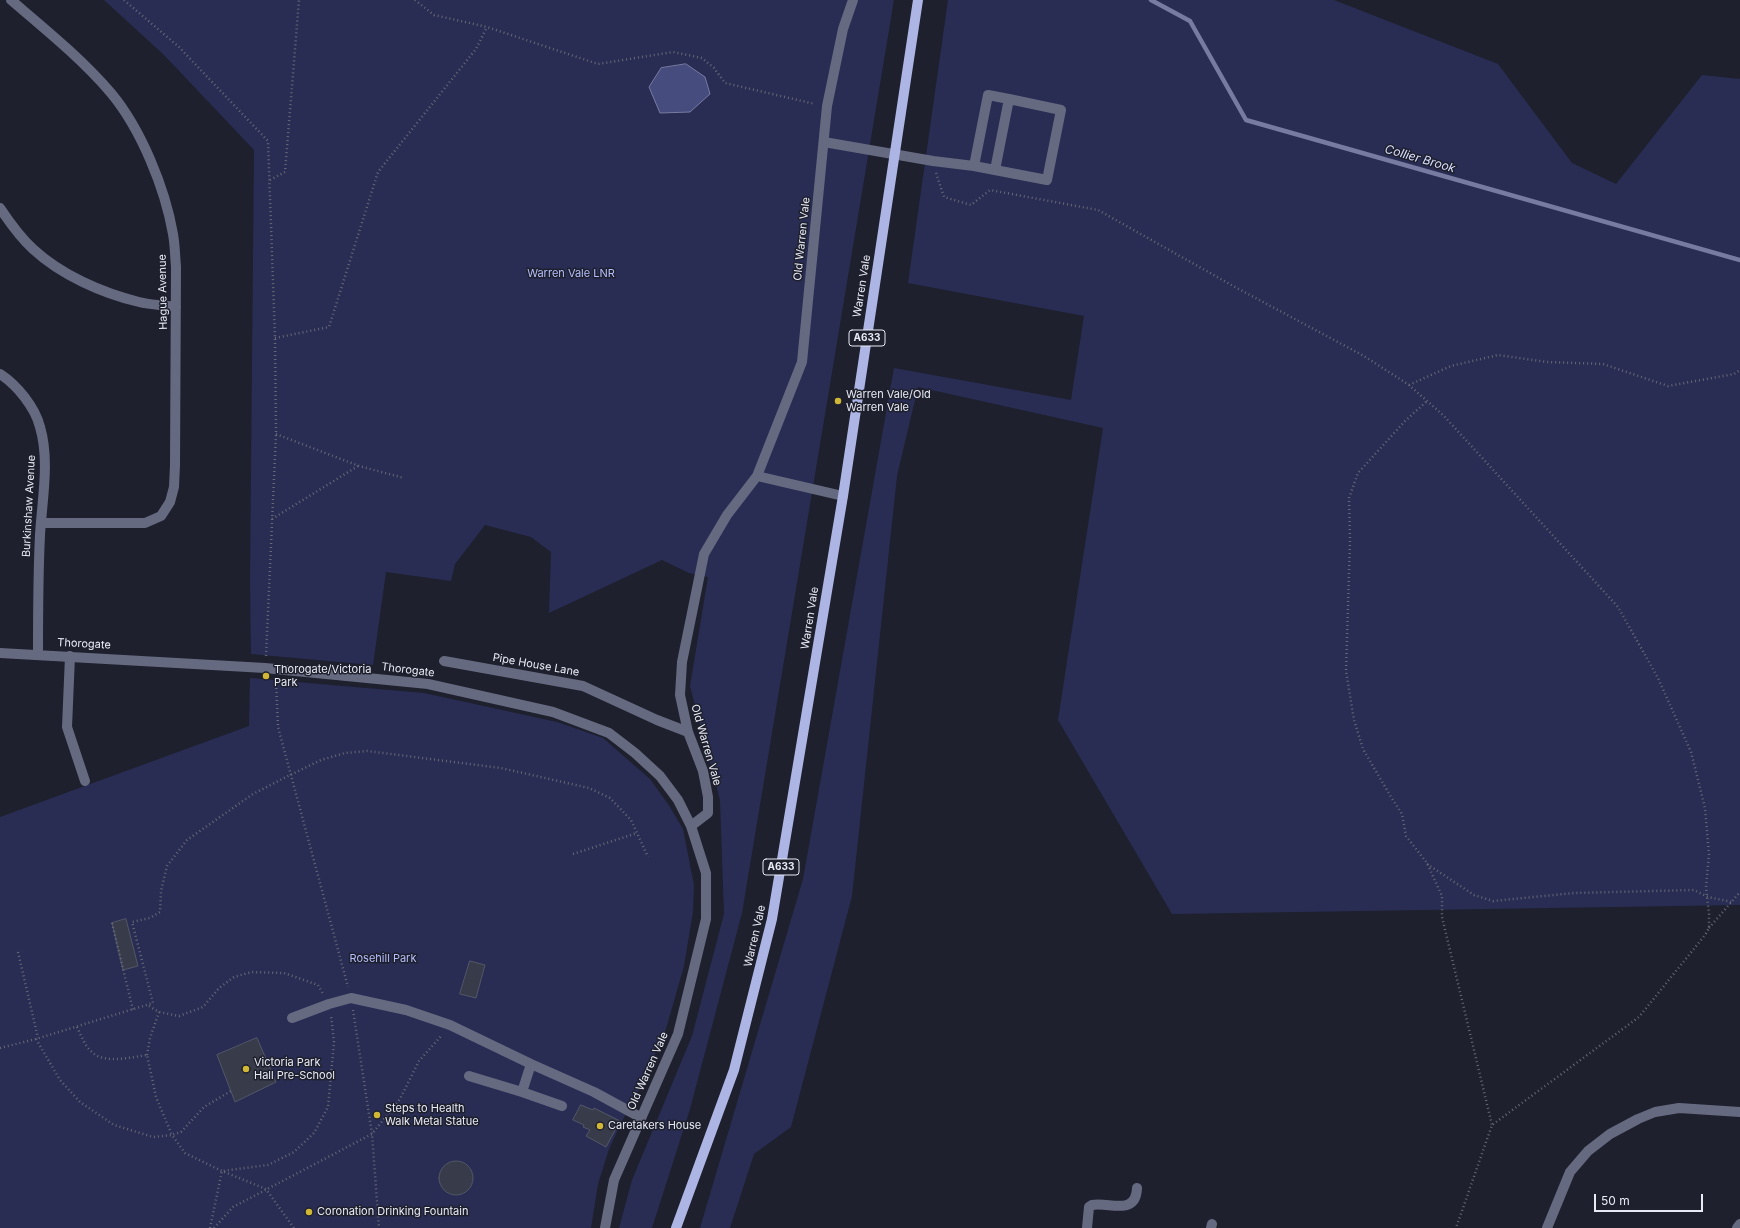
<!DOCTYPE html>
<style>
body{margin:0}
#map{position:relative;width:1740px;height:1228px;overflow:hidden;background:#1e202d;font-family:Inter,sans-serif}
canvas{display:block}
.scale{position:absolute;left:1594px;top:1194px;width:109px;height:18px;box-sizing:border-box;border:2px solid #e8eaf4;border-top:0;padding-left:5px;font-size:12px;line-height:14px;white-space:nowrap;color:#e8eaf4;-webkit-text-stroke:3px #1e202d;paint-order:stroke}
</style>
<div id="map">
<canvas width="1740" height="1228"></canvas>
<div class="scale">50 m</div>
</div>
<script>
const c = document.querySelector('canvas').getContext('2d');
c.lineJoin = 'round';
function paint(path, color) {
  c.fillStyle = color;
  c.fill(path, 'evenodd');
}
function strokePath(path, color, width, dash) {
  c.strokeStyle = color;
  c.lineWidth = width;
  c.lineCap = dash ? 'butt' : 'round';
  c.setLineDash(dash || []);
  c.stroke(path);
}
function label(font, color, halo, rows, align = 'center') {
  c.font = font + ' Inter,sans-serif';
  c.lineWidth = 3;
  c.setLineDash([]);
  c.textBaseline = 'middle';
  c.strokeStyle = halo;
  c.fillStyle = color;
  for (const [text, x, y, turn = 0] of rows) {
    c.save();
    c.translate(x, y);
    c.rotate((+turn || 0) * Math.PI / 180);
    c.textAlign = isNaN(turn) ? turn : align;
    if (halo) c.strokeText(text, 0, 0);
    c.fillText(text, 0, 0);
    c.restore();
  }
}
paint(new Path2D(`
 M104,0H894L742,913L690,1109L652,1228H619L632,1180L692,1036L724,914L720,800L690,686L708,577L689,573L662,560L549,613L551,552L531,537L485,525L455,564L451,581L386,572L373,665L251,654L250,582L254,150L164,55Z
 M948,0H1334L1498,64L1572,163L1616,184L1702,75L1740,79V905L1172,914L1058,720L1103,428L918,387L897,476L852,896L791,1127L754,1154L730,1228H700L803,879L894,368L1071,400L1084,316L908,283Z
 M250,678L424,693L557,722L603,738L650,779L668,804L683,829L694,885L693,912L684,966L666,1029L636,1097L622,1121L609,1149L598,1184L591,1228H0V817L249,726Z`), '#292d53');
const water = new Path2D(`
 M686,64L705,77L710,94L690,112L660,113L649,87L661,68Z`);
paint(water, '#464c7d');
strokePath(water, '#777ba1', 1);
strokePath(new Path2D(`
 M1151,0L1190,21L1246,120L1740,260`), '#777ba1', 4.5);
const building = new Path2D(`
 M126,919L138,966L123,970L112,923Z
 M470,961L485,965L476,998L460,994Z
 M257,1038L276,1082L235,1102L217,1055Z
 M581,1105L593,1110L594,1108L620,1121L606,1147L586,1136L590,1130L583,1127L584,1125L573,1120Z
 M439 1178a17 17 0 1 1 34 0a17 17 0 1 1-34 0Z`);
paint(building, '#383b4a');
strokePath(building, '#545767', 1);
strokePath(new Path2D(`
 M124,0L179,47L268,141L275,338L276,434L266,656
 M415,0L434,15L487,27L598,64L673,52L702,58L714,68L725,83L815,104
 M936,173L944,197L971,205L990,190L1098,210L1235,287L1364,356L1409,385L1444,416L1618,607L1658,678L1691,752L1705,808L1709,854L1706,887L1709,914V928L1705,935L1639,1017L1492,1125L1456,1228
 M270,180L285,172L299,0
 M275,338L329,327L378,172L476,49L487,27
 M1409,385L1451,366L1498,355L1547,362L1603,364L1668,386L1734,374L1740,370
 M1426,402L1405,421L1358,473L1349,498L1350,540L1346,671L1354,720L1363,749L1391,797L1402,814L1406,836L1427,863L1442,896V917L1492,1125
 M276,434L359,466L404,478
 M272,519L358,466
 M276,680L278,727L348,987
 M573,854L637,833
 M1427,864L1474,895L1493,901L1574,893L1694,890L1708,897L1732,902
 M112,923L133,1010
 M1709,928L1740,892
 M18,952L38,1038
 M149,1006L159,1012L179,1016L203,1007L219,988L234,977L252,972L284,973L318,985L323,994
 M353,1010L372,1134L379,1228
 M77,1027C81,1035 85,1047 93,1053C106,1064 132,1057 147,1055L156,1097L172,1135L181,1132L204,1107L231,1091
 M36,1039L60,1080L80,1102L114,1125L153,1137L172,1135L185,1153L222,1171L266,1189L294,1228
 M0,1048L36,1039L153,1003L132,922L150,918L160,912L161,891L167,866L187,840L253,794L290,775L321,760L345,753L367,751L501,768L589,788L610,798L631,820L648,857
 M147,1055L150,1038L159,1012
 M210,1228L222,1171L268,1165L294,1152L314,1133L328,1107L334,1042L331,1015
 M214,1228L233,1207L372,1134L400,1099L419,1061L442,1035`), '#676975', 2.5, [1, 3]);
strokePath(new Path2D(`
 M11,0C45,29 82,59 111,93C141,129 165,188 173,234C175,245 175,256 176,267L175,465L174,487L170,502L161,516L145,523H41
 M824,142L933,161L974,166
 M995,170L1009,99L988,95L974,166L1047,180L1061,110L1009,99
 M0,208C10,223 20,237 33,249C61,275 102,293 139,302C151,305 164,305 176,307
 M0,374C17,385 35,407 40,427C50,461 42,500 40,535C38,575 38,614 38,654
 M757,476L843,496
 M0,653L265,668L428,684L553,712L609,733L635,753L660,776L678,800L691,826L706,873V919L678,1034L614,1180L605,1228
 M70,656L67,727L85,781
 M444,661L583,686L657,720L688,732
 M691,826L708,813V797L703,771L688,732L680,695L682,662L704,554L727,515L757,476L802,362L827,106L843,29L853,0
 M292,1018L329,1004L351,998L406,1010L450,1025L531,1064
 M469,1076L522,1092L531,1064L594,1092L640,1117
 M522,1092L562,1106
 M1087,1228L1089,1207L1092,1205C1110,1202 1136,1216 1137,1188
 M1211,1228L1212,1224
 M1547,1228L1570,1172L1588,1151L1610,1134L1638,1119L1655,1112L1679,1108L1740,1112
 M1737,1228L1740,1224`), '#666a81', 10);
strokePath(new Path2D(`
 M676,1228L734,1070L772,919L843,496L918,0`), '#acb5e4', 10);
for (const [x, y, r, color] of [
 [838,401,4,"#d1b736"],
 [266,676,4,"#d1b736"],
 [246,1069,4,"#d1b736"],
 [377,1115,4,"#d1b736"],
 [600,1126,4,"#d1b736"],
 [309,1212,4,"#d1b736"]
]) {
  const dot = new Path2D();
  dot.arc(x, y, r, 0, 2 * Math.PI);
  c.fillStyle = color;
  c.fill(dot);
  strokePath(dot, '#1e202d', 1.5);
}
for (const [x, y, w] of [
 [867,338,36],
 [781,867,36]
]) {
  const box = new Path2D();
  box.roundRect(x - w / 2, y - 8, w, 16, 3);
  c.fillStyle = '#1e202d';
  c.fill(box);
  strokePath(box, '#e8eaf4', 1);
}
label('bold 10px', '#e8eaf4', null, [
 ["A633",867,338],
 ["A633",781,867]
]);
label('11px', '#e8eaf4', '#1e202d', [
 ["Old Warren Vale",802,239,-84],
 ["Warren Vale",862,286,-81],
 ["Hague Avenue",163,292,-91],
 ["Burkinshaw Avenue",29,506,-87],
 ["Warren Vale",810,618,-81],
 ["Thorogate",84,644,3],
 ["Pipe House Lane",536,665,10],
 ["Thorogate",408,670,7],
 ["Old Warren Vale",706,745,74],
 ["Warren Vale",755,936,-77],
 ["Old Warren Vale",648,1071,-66]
]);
label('11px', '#b4befc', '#1e202d', [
 ["Warren Vale LNR",571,274],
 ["Rosehill Park",383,959]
]);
label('11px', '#e8eaf4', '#1e202d', [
 ["Warren Vale/Old",846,395],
 ["Warren Vale",846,408],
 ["Thorogate/Victoria",274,670],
 ["Park",274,683],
 ["Victoria Park",254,1063],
 ["Hall Pre-School",254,1076],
 ["Steps to Health",385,1109],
 ["Walk Metal Statue",385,1122],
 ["Caretakers House",608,1126],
 ["Coronation Drinking Fountain",317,1212]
], 'left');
label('italic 12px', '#d8defe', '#1e202d', [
 ["Collier Brook",1420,159,16]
]);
</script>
